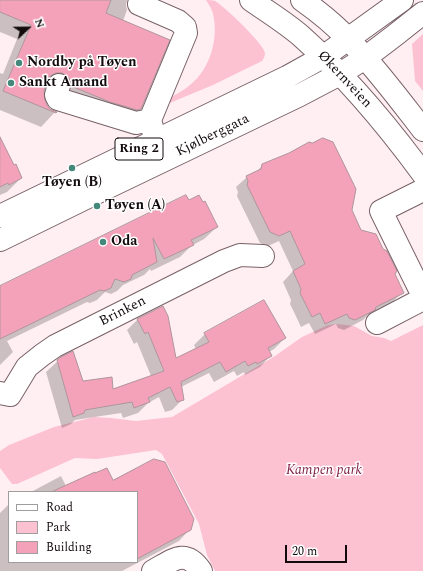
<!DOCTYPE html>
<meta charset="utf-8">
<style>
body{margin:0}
#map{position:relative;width:423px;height:571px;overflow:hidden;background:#ffeff3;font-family:Spectral,serif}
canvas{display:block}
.legend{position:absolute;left:8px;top:491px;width:130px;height:72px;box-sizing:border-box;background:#fff;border:1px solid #a09d9e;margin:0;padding:5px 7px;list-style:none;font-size:12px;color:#120a0c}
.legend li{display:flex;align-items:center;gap:8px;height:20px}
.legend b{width:20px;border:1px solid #a09d9e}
.north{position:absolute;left:8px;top:8px;width:40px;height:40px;-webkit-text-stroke:3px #fff;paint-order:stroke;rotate:68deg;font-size:11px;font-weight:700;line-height:16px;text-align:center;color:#120a0c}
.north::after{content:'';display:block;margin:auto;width:14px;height:18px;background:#120a0c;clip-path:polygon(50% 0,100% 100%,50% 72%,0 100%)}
.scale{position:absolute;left:285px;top:545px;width:62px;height:18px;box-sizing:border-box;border:2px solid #120a0c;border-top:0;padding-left:5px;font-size:12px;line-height:14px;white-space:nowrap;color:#120a0c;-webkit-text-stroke:3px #fff;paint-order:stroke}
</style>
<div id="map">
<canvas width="423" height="571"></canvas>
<ul class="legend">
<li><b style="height:5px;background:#fff"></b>Road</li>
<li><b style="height:11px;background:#fdc2d2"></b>Park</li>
<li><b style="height:11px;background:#f4a2ba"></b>Building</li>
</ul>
<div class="north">N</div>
<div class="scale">20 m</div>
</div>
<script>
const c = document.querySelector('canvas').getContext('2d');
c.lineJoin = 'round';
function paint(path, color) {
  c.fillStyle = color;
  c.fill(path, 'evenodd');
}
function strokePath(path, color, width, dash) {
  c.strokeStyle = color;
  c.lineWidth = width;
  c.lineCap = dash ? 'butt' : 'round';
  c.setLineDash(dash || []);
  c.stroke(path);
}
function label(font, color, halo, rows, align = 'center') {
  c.font = font + ' Spectral,serif';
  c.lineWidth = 3;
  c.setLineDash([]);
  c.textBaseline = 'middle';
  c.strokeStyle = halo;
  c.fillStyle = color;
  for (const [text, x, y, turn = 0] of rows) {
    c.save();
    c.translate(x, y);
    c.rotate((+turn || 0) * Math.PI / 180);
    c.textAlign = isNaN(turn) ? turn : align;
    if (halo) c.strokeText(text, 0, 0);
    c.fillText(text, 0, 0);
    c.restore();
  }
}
paint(new Path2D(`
 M206,0C209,0 213,0 215,1C224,6 264,44 265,53C265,56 264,58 262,61L213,85L165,105L166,100C174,95 183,91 190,85C210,69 219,39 213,14C212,9 209,5 206,0Z
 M423,34V91L415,81L412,44Z
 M338,324L354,326L372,336L384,338L391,341L423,325V571H215L207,555L199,524L162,454L156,450L97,459L75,458L17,484H12L0,468V451L9,445L54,427L94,417L111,418L136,421L172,417L275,356L302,337L328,325Z`), '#fdc2d2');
paint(new Path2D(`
 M0,0H127L126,5L127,10L123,21L140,109L126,123L48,87H44L43,91L44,100L50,110L55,112L41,127L0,110V73L3,74L17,39L0,32Z
 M0,140L21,178L7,192L0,195Z
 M263,165L351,210L360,230L394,274L401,293L391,304L368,315L363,320L344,330L338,328L336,324L315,334L309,323L301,327L293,310L290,304L291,300L283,282L293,271L279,241L268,246L260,243L237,196L238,192L236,187L247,177L255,173Z
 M188,201L217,227L204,239L191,246L180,257L151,271L150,269L144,275L123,285L117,291L111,294L105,292L97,300L90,303L87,302L7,341L13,352L0,365V287Z
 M138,319L176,360L196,349L194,345L205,334L285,338L274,349L269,352L271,355L260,367L245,375L244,372L237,376L234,371L214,382L209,373L181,387L183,399L172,410L165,412L159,397L148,403L138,413L123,418L121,413L75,420L71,424L62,428L46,372L58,361L82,382L112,391L151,376L137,342L134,344L127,330Z
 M154,460L190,529L179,541L122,571H0V513L9,504V562H137V492H31L61,476L66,486L113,482Z`), '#0003');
const building = new Path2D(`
 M0,0H111L106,13L170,40L141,109L137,110L110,102L71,86V82L68,77L62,73H56L50,76L47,81L44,91L45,100L47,105L50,109L57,112L56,113L3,91L31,25L0,12Z
 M0,137L14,165L16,164L22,178L9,185L8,183L0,187Z
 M323,138L333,142L356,189L352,210L361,230L376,234L383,249L387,251L397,271L395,274L404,293L376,307L375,310L355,320L349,318L347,314L325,324L320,313L312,317L300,293L301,289L293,271L305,264L290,231L279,236L270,232L247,185L248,181L246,176L261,169L262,164L289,153L309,142L312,143Z
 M186,195L189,200L199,195L203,202L205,201L218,227L191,240L194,245L164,259L153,238L157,262L132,275L131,279L124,282L115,279L111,288L104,291L100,290L0,339V286Z
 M264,300L286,338L268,348L272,356L257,364L256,362L248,366L245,361L226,372L220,362L181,382L184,400L177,402L170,387L148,398L150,402L134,408L132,402L85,410L84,413L73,417L57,360L61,357L73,351L83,381L112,377L113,389L164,371L148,332L145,334L137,319L163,306L168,316L176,358L209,342L204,333Z
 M154,459L165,462L194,519L191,530L137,559V492H51L95,472V473L107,468L113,480Z`);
paint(building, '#f4a2ba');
strokePath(building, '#ae959b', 1);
const minor = new Path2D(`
 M139,4L178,21L185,27L186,33L150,120L156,141
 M59,85L56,95L58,99L136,123L150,120
 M423,190L381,211L423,296
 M377,323L423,299
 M0,393L10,395L27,367L42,355L55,346L224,261L240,255L263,256
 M153,571C172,561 185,547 201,571`);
const major = new Path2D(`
 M251,0C268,12 286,23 301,36C347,77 387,125 423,174
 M302,0C319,12 335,25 349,40C376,68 399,99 423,130
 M0,216L287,77L323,57L402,0
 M0,240L102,190L300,95L340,74L365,58L394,36L423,13`);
strokePath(minor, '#786167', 24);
strokePath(major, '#786167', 24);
strokePath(minor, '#fff', 22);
strokePath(major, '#fff', 22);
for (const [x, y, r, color] of [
 [19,63,4,"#44887c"],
 [11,83,4,"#44887c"],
 [72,168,4,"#44887c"],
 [97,206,4,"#44887c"],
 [103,242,4,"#44887c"]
]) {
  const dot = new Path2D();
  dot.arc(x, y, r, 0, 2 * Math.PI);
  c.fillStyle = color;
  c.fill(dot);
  strokePath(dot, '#fff', 1.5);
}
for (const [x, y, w] of [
 [139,149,48]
]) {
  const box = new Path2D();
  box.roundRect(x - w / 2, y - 11, w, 22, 3);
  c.fillStyle = '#fff';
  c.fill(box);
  strokePath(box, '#120a0c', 1);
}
label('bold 13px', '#120a0c', null, [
 ["Ring 2",139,149]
]);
label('bold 14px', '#120a0c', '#fff', [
 ["Nordby på Tøyen",27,63],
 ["Sankt Amand",19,83],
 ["Tøyen (B)",72,183,"center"],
 ["Tøyen (A)",105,206],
 ["Oda",111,242]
], 'left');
label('14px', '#120a0c', '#fff', [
 ["Økernveien",344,80,47],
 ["Kjølberggata",213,136,-26],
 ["Brinken",123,312,-27]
]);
label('italic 14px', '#802348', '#fff', [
 ["Kampen park",324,471]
]);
</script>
